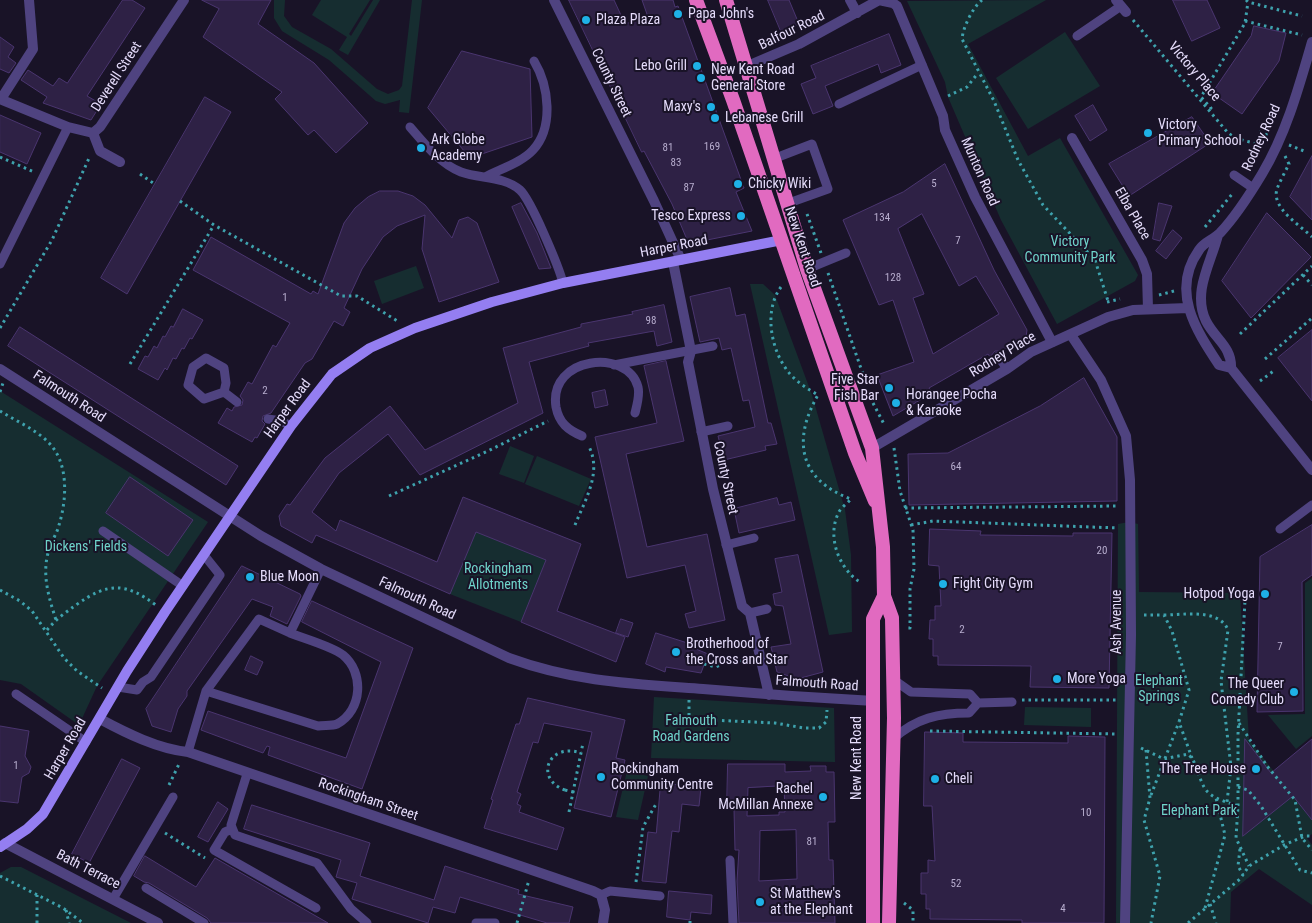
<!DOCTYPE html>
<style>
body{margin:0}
canvas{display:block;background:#191327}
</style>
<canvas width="1312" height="923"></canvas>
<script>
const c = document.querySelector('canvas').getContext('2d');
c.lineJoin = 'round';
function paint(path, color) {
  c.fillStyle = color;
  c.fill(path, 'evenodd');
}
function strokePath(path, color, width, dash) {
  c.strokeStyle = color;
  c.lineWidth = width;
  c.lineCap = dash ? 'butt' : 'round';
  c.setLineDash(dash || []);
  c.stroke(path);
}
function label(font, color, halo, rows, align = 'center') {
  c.font = font + ' "Roboto Condensed",sans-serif';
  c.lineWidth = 4;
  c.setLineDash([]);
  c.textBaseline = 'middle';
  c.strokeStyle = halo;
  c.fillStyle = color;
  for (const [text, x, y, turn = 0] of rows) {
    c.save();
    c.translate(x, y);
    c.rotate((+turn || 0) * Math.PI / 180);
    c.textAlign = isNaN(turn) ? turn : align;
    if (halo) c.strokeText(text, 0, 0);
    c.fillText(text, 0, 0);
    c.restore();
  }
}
paint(new Path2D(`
 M274,0H285L284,16L292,27L331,49L377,89L388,94L399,90L402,86L412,0H422L409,113L399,112L400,100L385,104L376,101L329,60L282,31L274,18Z
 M321,0H370L349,34L351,36L373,0H380L348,55L339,50L347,37L312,15Z
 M1046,0L968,44L1028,156L1060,138L1138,275L1135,281L1057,324L1001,220L948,97L945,82L907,1Z
 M1065,32L1100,86L1028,129L996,78Z
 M416,266L424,288L382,304L374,281Z
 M750,284H763L775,295L812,395L845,510L851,555L852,632L829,635Z
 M0,391L208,522L97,686L79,725L21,684L0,680Z
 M510,446L534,456L524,483L499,474Z
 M537,456L591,479L579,506L525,484Z
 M1129,522L1138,524L1139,592L1240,593L1249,740L1312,820V834L1307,838L1312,845V905L1259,869L1231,892L1230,923H1116L1118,524Z
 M476,532L546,560L521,622L450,594Z
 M1312,578V736L1296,749L1268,715L1305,714V583Z
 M654,697L834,708L835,762L651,758Z
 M1025,707L1091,708V727L1024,725Z
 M627,771L648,776L638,820L616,817Z
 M11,867H21L131,923H0V873Z`), '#162d30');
const building = new Path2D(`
 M123,0H132L145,8L87,96L101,104L91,120L43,103L47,97L21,80L28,70L53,86L59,78L67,83Z
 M202,0H271L258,24L314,63L368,123L336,153L314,130L308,135L275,99L282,92L203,37L219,9Z
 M569,0H614L625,24L648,17L642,0H673L675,7L678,6L744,188L736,192L752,231L692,243L688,242L672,204L644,151L642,152Z
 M768,0H789L799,24L781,31Z
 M1173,0H1207L1220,28L1192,41Z
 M1254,26L1286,33L1279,61L1242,114L1212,93L1251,36Z
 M889,34L901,65L881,73L878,64L825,86L833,106L813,114L801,84L816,78L811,66Z
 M0,37L14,47L8,57L16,63L9,73L0,69Z
 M462,51L530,69L532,137L470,158L428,108Z
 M205,97L231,112L127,294L101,278Z
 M1093,105L1107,130L1090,141L1075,116Z
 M0,115L41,133L27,164L0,152Z
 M1192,117L1210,143L1129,196L1109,164Z
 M1312,156V220L1290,197Z
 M945,164L994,270L1027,330L1026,337L1001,351H995L990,357L988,354L929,388L932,393L893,416L877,375L914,362L893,300L879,305L843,220L903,192ZM922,214L959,286L976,276L999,314L933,354L913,298L924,294L898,229Z
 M380,191H398L413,196L425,205L452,238L459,220L468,217L477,223L499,282L439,302L422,249L425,215L397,226L383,237L362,269L344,308L350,312L343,326L334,321L312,359L305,363L271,413L263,416L262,421L265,424L257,438L255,437L252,442L218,423L227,408L232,411L234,407L242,405L243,400L240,396L248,382L252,384L273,345L276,347L290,323L193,270L211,237L311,294L313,291L318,294L344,223L355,208L368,197Z
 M521,203L537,233L551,268L539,269L512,207Z
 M1159,203L1172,206L1160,241L1153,239Z
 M1267,213L1311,257L1251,318L1222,281Z
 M1173,230L1182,238L1166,259L1156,251Z
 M730,288L736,316L745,314L768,423H771L777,444L765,446L766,450L724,460L718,436L755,427L749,400L743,401L731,348L722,350L719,338L700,342L690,297Z
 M664,305L672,342L657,346L654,331L588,343L589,346L529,362L543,413L420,475L388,434L339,473L312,512L336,531L340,520L437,562L463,497L581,544L557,611L625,637L616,662L521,622L546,560L476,532L450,594L316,535L312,543L281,526L279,516L287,504L290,505L325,458L390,406L425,450L518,403L503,348L581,327V324L633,314L632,312Z
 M183,309L203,320L192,339L190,338L184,349L182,348L176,359L173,358L167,370L165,368L158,380L138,369L145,356L148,357L154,346L157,348L163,336L165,337L171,326L173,327Z
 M20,327L238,466L226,485L8,346Z
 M1312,330V401L1278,358Z
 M666,361L684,441L626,454L647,547L707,534L725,620L689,628L685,614L696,611L685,565L627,578L595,437L657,423L644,366Z
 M1084,378L1117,437V501L909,505L908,454L948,453L1040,406Z
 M605,390L608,405L595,408L592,393Z
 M130,477L193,520L168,556L106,513Z
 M777,498L779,505L791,502L795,520L739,533L734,509Z
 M1312,525V575L1302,582L1303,711L1257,712L1260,557Z
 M930,529L981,531L980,535L1073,536V533H1112L1109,688L1030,687L1031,666L938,665V656H933V639H929L930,620H935V606H941L939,566L929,565Z
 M798,555L823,672L797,679L777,672L771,647L791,644L783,606L775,605L773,594L782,592L775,559Z
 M242,566L300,594L301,596L287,624L270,616L273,607L252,599L187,691V696L178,709L171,732L152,726L146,709Z
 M312,601L413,648L362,789L268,755L270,747L267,746L263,753L201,730L208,711L346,758L381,662L302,622Z
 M621,619L633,623L628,637L616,633Z
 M656,633L697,646L696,649L708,654L701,673L666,667L665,672L646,664Z
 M251,656L263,662L257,675L245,670Z
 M528,698L625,720L616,758L625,760L611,817L574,808L592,732L544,723L538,743L533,742L517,792L521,794L517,804L521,806L519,812L564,828L557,850L484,828L493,800L491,799L516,724H519Z
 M0,726L29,731L25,756L31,767L29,773L22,777L18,803L0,801Z
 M925,732L963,733V742L1068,743V736L1105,737L1104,923H1022V920L930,919V909H926V894H921V873H928V860L935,861L932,806H924Z
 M1245,739L1271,773L1312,739V820L1293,796L1243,836Z
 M122,759L140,768L89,863L72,854Z
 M728,764H785V772L811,771L810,766H826V772H834L835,822H828L829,860H833L835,923H739L737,881L739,850H735L734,809L727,808ZM784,786L785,812H779V815L747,816L748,788ZM796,830L797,879L759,881L760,831Z
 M661,783L701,787L699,806L682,804L679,832L672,831L666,883L642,881L648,832L656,833Z
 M218,802L228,809L208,842L198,837Z
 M252,805L370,843L360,876L434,900L445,866L519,890L518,894L573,907L569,923H547L460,897L455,913L433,907L428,923L352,899L357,883L336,877L341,860L244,829Z
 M145,856L196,887L215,858L328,923H211L207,918L149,883L144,882L134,876Z
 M669,891L712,895L711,914L691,912L690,920L667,917Z`);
paint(building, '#2e2145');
strokePath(building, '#4a356f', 1);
strokePath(new Path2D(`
 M982,0C973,7 963,27 962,39L994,101L1018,160L1043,205L1095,260L1108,301
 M1246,0L1248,2L1302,16
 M1133,20L1228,133L1235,138L1264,146
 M1245,21L1302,35
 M948,96L967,87L978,73
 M1210,109L1211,108L1201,97L1245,23L1248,2
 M1259,132L1270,136
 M1289,145L1304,151
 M1285,156L1289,164C1285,172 1280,181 1277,189C1271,208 1300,225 1312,237
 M0,157L34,172
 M140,174L156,185
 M180,201L214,225L341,296H357L399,322
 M807,214L821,253
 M1205,227L1233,193
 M828,273L866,383
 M1303,275L1312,285
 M781,287C763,311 771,352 790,374C798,383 808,389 818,395C792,440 799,480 851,499C847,504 840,508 838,514C827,537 839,569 860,582
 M1159,295L1174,291
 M1107,302L1120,299
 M0,328L52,240L90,156
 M1240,334L1312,266
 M1265,359L1312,318
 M130,364L214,225
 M1260,381L1275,370
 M0,392L3,383
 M873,403L885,426
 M0,411C16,421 35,429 48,442C69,462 67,499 59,525C57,534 50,543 48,553C42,576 49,598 56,620
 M894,448L900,491L913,530L914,569L910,589V628H907
 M389,496L488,451L548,421
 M905,508L1119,506
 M575,525C585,500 603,471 588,445
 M911,525L933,521L1118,528
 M0,590L20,601L32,611L64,658L77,671L102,688
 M1144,615H1164L1172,631L1189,690L1179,722L1192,758
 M1164,615C1183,615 1219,608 1228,630L1221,681L1231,767L1227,802
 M47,630C55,620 66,612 76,605C108,582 126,582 157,606
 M704,664L716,667L732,659L748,662
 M689,700V719L775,723L804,728H819L826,722L827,710
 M1022,700H1118
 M1239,723L1267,766L1295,800L1302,838L1312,850
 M930,731L1117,734
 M1141,748L1164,759L1188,754C1198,763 1198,779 1206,790C1213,799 1227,802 1238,806L1236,838L1249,866
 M1146,750L1150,798L1144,820L1160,876L1151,923
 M169,785L180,762
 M1238,787L1248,790L1261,806L1300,870L1312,873
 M565,790C534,779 548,742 581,753
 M1151,795L1179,722
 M1238,806V734L1245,600
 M569,812L583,743
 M165,833L205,858
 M1240,849L1238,866L1243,875
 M0,876L63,908L83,923
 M636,882L643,827L656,804
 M904,903L913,910V923
 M1210,904L1216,923
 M1205,908L1225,835L1216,798
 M66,910L69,923
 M37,923V895
 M517,923L529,880
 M690,923V921
 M1188,923L1240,879L1249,866L1284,845L1305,836H1312`), '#3ea2ad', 3, [2.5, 4]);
strokePath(new Path2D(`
 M1077,36L1121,6
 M839,104L922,65
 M410,127C424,143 440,164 461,172C480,179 504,176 520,190C531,200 559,267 563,283
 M773,159L812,144L828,189L786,204
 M1234,175L1253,188
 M485,177C500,169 521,163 533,150C554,127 549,86 534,61
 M0,264L68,127
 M807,269L846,253
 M998,356L1007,369
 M614,365L713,346
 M224,392L204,399L188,385L193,367L206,358L224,368L226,383L224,392L237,402
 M268,419L281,421L291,426
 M701,432L728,426
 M582,436C568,430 559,423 556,407C548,356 628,348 638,387C640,395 637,405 635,413
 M1280,529L1312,505
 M103,531L183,586
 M726,545L754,538
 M750,613L767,609
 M894,680L911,692L970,694L978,703L1012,702
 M118,687L137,690L143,682L151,677L220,575L204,555
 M206,691L259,619L290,633L321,569
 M16,694L86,742
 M893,739C916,718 939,713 969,713L978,703
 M188,752L206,691L318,726C324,725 332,726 337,724C363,710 364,672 343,655C331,646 305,639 290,633
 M247,774L231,825L235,835L317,863L351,909L367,923
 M232,829L225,832L214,850L316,908
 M730,860L733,923
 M146,888L204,923
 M601,895L610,891L660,896
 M113,899L173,797
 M476,923H495`), '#4f4380', 9);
strokePath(new Path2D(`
 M1071,335L1101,380L1126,436L1130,480L1131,635L1125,923`), '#4f4380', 10);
strokePath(new Path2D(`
 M554,0L654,201L681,260
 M850,0L857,13
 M1116,0L1126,12
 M897,6L943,116L945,130L975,197L1052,342
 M745,67L799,44L879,0L893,3L897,6
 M0,99L68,127L93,133
 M1,99L33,49L29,0
 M1072,138L1142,260L1147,274L1148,309
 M120,162L100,151L93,133L100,127L184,0
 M673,262L691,351L688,362L713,489L742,606L750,613L769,695
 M0,369L261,536L321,569L509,658C574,682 635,684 703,689C760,694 817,698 874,701
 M100,719C126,733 158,749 188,752L593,891L601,895L605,910L603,923
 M5,843L158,923`), '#4f4380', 10);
strokePath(new Path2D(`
 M1312,42C1299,87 1286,134 1262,174C1250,194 1236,216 1220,233C1213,240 1204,242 1199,250C1170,291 1196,330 1219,365L1231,368L1312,470
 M1218,235C1211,263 1192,292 1206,321C1215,339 1232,347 1231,368
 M872,448L1007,369L1031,352L1108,317L1133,310L1188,308`), '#4f4380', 10);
strokePath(new Path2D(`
 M0,847L27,829L43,814L127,671L165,612L291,426L332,374L370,348L415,328L492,302L563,283L782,240`), '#947ef1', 10);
strokePath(new Path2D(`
 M696,0L733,100L855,453L875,501
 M726,0L807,269L872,448L883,547L884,596L892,618L894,718L889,923
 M873,923V619L884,596`), '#e16ac0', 14);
strokePath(new Path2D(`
 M565,790L577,793`), '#3ea2ad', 3, [2.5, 4]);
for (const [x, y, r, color] of [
 [678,14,5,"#1eb1e6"],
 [586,20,5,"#1eb1e6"],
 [697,66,5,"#1eb1e6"],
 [701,78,5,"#1eb1e6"],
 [711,107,5,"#1eb1e6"],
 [715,118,5,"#1eb1e6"],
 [1148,133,5,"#1eb1e6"],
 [421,148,5,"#1eb1e6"],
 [738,184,5,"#1eb1e6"],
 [741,216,5,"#1eb1e6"],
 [889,388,5,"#1eb1e6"],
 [896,403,5,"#1eb1e6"],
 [250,577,5,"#1eb1e6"],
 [943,584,5,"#1eb1e6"],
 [1265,594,5,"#1eb1e6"],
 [676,652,5,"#1eb1e6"],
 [1057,679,5,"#1eb1e6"],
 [1294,692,5,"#1eb1e6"],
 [1256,769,5,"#1eb1e6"],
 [601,777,5,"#1eb1e6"],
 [935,779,5,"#1eb1e6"],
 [823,797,5,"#1eb1e6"],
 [760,902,5,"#1eb1e6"]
]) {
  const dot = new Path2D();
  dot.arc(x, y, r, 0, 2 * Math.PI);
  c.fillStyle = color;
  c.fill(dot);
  strokePath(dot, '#191327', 2);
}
label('11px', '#b7adce', null, [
 ["169",712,147],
 ["81",668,148],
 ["83",676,163],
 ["5",934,184],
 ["87",689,188],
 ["134",882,218],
 ["7",958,241],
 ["128",893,278],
 ["1",285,298],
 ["98",651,321],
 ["2",265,391],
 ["64",956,467],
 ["20",1102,551],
 ["2",962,630],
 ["7",1280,647],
 ["1",16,766],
 ["10",1086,813],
 ["81",812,842],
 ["52",956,884],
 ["4",1063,909]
]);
label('14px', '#e5dcfb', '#191327', [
 ["Papa John's",688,14],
 ["Plaza Plaza",596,20],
 ["Lebo Grill",687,66,"right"],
 ["New Kent Road",711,70],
 ["General Store",711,86],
 ["Maxy's",701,107,"right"],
 ["Lebanese Grill",725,118],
 ["Victory",1158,125],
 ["Primary School",1158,141],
 ["Ark Globe",431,140],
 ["Academy",431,156],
 ["Chicky Wiki",748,184],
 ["Tesco Express",731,216,"right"],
 ["Five Star",879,380,"right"],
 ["Fish Bar",879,396,"right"],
 ["Horangee Pocha",906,395],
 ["& Karaoke",906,411],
 ["Blue Moon",260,577],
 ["Fight City Gym",953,584],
 ["Hotpod Yoga",1255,594,"right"],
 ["Brotherhood of",686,644],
 ["the Cross and Star",686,660],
 ["More Yoga",1067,679],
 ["The Queer",1284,684,"right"],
 ["Comedy Club",1284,700,"right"],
 ["Rockingham",611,769],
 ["Community Centre",611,785],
 ["The Tree House",1246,769,"right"],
 ["Cheli",945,779],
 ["Rachel",813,789,"right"],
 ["McMillan Annexe",813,805,"right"],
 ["St Matthew's",770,894],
 ["at the Elephant",770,910]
], 'left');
label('14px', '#e5dcfb', '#191327', [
 ["Balfour Road",792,31,-26],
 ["Victory Place",1194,72,50],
 ["Deverell Street",117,77,-57],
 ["County Street",611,83,64],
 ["Rodney Road",1262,138,-65],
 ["Munton Road",979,172,66],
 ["Elba Place",1132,214,60],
 ["Harper Road",674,247,-11],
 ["New Kent Road",802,247,71],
 ["Rodney Place",1003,355,-31],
 ["Falmouth Road",69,397,33],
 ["Harper Road",288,409,-54],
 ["County Street",725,478,78],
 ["Falmouth Road",417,599,25],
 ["Ash Avenue",1117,622,-90],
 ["Falmouth Road",817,684,4],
 ["Harper Road",66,749,-60],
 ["New Kent Road",857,758,-90],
 ["Rockingham Street",368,800,19],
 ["Bath Terrace",88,870,27]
]);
label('14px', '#6fd4cb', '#191327', [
 ["Victory",1070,242],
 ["Community Park",1070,258],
 ["Dickens' Fields",86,547],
 ["Rockingham",498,569],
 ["Allotments",498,585],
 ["Elephant",1159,681],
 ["Springs",1159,697],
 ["Falmouth",691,721],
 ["Road Gardens",691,737],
 ["Elephant Park",1199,811]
]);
</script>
